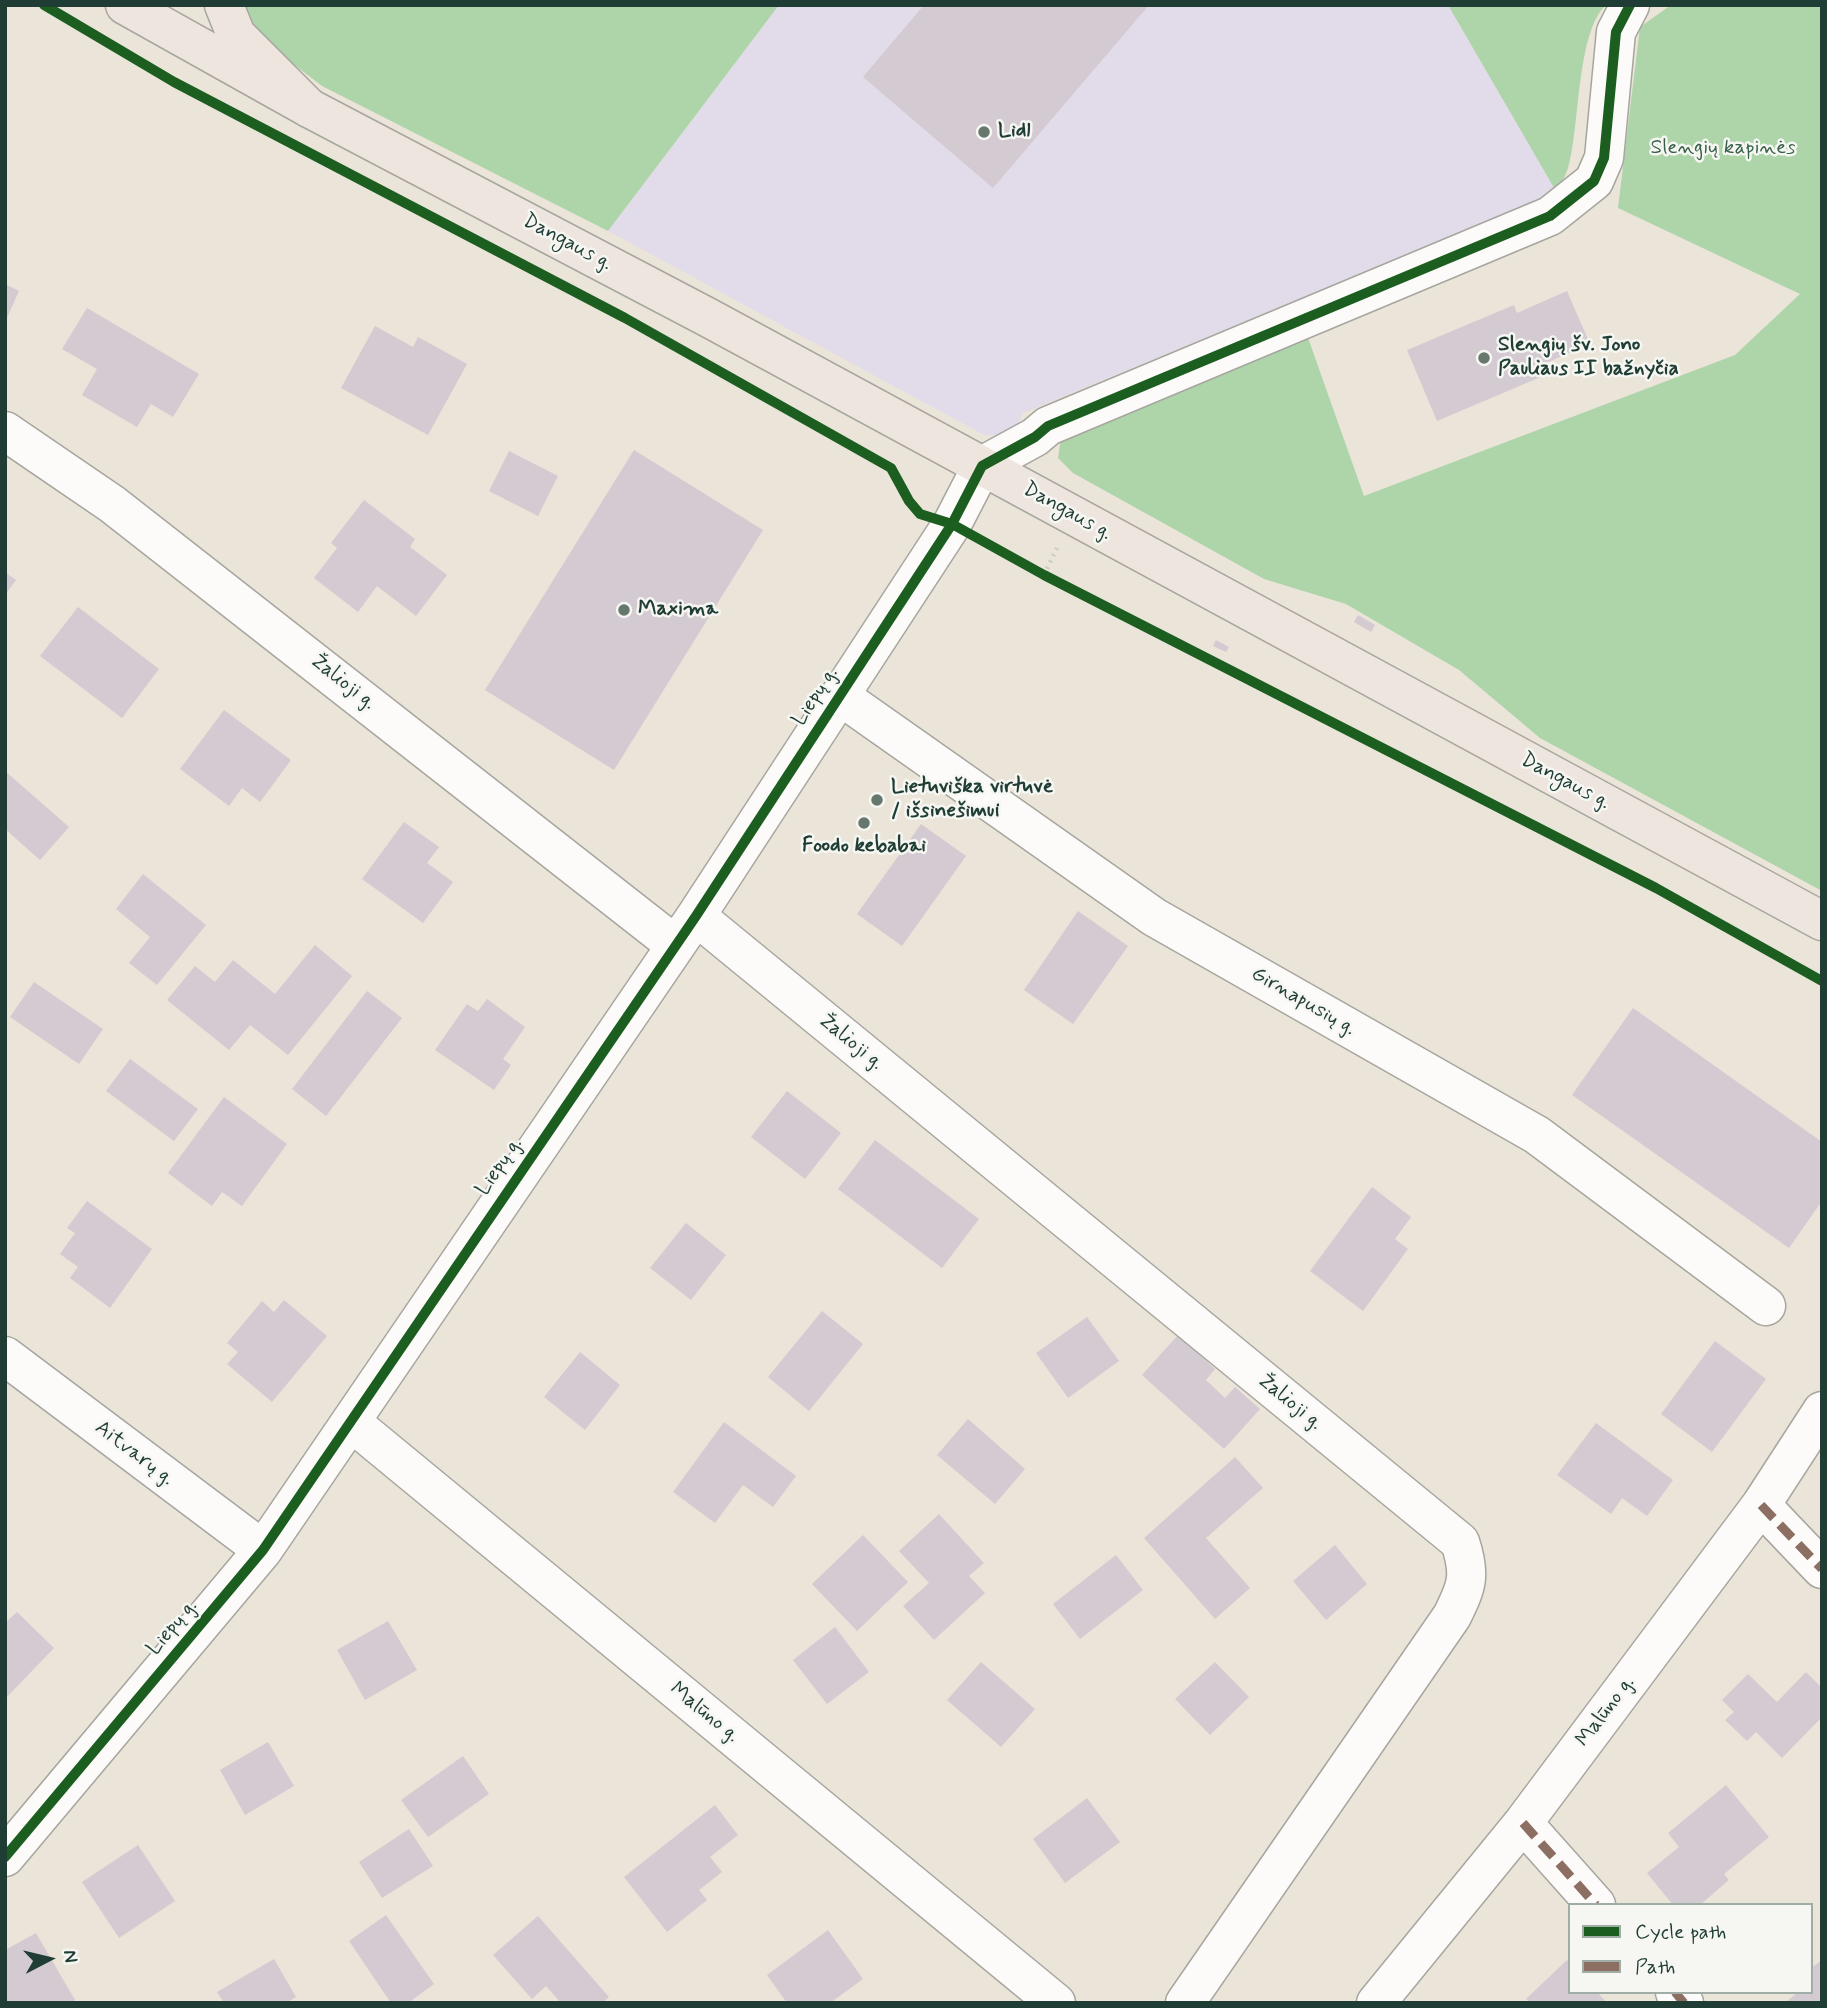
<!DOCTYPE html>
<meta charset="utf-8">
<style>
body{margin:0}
#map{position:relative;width:1827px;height:2008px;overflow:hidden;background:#ebe4d9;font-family:Mynerve,sans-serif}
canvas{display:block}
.frame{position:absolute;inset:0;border:7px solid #1f3d34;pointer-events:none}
.legend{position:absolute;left:1568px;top:1903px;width:245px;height:91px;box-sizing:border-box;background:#f6f6f2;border:2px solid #a0aca6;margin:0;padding:9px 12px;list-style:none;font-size:21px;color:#1f3d34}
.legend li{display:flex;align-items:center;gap:14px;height:35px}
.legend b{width:35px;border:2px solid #a0aca6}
.north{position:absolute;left:14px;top:1924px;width:70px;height:70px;-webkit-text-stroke:5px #f6f6f2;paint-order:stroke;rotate:83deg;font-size:19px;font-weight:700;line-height:28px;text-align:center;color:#1f3d34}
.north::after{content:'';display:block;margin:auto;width:24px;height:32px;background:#1f3d34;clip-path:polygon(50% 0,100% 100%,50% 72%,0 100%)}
</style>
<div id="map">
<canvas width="1827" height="2008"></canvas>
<div class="frame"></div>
<ul class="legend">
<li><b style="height:9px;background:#1b5e20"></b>Cycle path</li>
<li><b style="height:9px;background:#8d6e63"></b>Path</li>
</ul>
<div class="north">N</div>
</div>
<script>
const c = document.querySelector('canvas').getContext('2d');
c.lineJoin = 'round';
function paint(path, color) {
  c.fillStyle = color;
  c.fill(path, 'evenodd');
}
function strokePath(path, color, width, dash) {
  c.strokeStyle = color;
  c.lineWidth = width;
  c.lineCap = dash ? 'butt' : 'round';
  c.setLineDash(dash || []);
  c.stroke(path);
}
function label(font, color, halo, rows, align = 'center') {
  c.font = font + ' Mynerve,sans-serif';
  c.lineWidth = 5;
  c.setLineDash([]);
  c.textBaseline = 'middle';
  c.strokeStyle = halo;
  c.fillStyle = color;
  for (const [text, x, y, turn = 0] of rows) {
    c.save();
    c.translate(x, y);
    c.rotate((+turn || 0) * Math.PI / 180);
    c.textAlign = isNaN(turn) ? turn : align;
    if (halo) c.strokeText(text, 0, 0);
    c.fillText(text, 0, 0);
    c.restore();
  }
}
paint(new Path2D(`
 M779,5H1448L1557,193L1023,413L1013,433L1000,436L984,435L608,231Z`), '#e2dcea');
paint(new Path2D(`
 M246,5H779L608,231L322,86L258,37Z
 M1448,5H1606C1576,32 1580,129 1568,168C1565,177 1560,185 1557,193Z
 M1671,5H1822V891L1540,738L1459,670L1346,604L1264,579L1073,473L1058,458L1060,444L1067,432L1307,335L1364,496L1735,355L1800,294L1618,208L1640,27Z`), '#aed4aa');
paint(new Path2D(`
 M924,5H1149L993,188L863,77Z
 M5,284L19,291L5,322Z
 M1567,291L1590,344L1539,366L1543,376L1437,421L1407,350L1514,305L1517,313Z
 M87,308L199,374L173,417L151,404L137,427L82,395L97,369L62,349Z
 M375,326L413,347L418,337L467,364L428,435L341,388Z
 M634,450L763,530L614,770L485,690Z
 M509,451L558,476L538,516L489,491Z
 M364,500L415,539L410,547L447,575L416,616L377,586L358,612L314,578L337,548L331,543Z
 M5,572L16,580L5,595Z
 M78,607L159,669L122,718L40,656Z
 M1358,615L1375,625L1371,632L1354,622Z
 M1216,640L1229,647L1226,652L1213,646Z
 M224,710L291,760L260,802L242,788L229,806L180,769Z
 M5,771L69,827L40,860L5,829Z
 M404,822L439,847L427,863L453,882L423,923L362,879Z
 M921,824L966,856L902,946L857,914Z
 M143,874L206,925L157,985L129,963L150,937L116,909Z
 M1078,911L1128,946L1073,1024L1024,990Z
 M315,945L352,976L288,1055L250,1025L229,1050L167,1000L195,966L215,982L233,960L275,994Z
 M34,982L103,1029L79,1064L10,1017Z
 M367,991L402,1018L326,1116L292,1089Z
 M487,999L525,1027L503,1059L511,1065L494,1090L435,1050L467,1004L478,1011Z
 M1633,1008L1822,1142V1201L1789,1248L1572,1095Z
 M130,1059L198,1109L174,1141L106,1091Z
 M787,1091L841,1133L805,1179L751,1137Z
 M224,1097L287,1144L242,1206L222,1192L212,1206L168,1173Z
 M875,1140L979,1219L942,1268L838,1189Z
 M1372,1187L1411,1217L1395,1239L1408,1249L1363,1311L1310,1271Z
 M87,1201L152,1249L110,1308L70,1278L78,1267L60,1254L75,1233L67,1228Z
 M686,1223L726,1255L691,1300L650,1268Z
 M284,1300L327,1336L272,1402L227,1364L238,1352L227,1343L262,1301L274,1312Z
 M822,1311L863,1344L809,1411L768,1377Z
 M1087,1317L1119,1361L1068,1398L1036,1353Z
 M1178,1335L1215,1369L1206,1380L1225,1398L1235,1387L1260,1409L1224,1449L1142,1375Z
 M1715,1341L1766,1379L1712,1452L1661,1414Z
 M580,1352L620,1385L585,1430L544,1397Z
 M968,1419L1025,1469L995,1504L937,1455Z
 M724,1422L796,1476L773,1507L743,1485L715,1523L673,1492Z
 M1596,1423L1673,1480L1647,1516L1622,1498L1611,1514L1557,1475Z
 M1235,1457L1263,1488L1206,1538L1250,1588L1215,1619L1144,1538Z
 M939,1514L984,1563L969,1576L985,1593L934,1640L903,1606L929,1583L899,1551Z
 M863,1535L908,1582L857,1631L812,1584Z
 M1335,1545L1367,1584L1326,1620L1293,1581Z
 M1116,1555L1143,1590L1080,1639L1053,1604Z
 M17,1612L54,1648L5,1699V1623Z
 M388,1621L417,1670L365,1700L337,1650Z
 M835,1627L869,1672L827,1704L793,1660Z
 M981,1662L1035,1709L1001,1747L947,1700Z
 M1215,1662L1249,1697L1210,1735L1175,1699Z
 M1806,1672L1822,1688V1717L1782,1758L1756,1732L1747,1741L1725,1720L1734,1712L1722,1700L1748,1674L1777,1702Z
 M268,1742L294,1786L245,1815L220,1770Z
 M463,1756L489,1794L428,1837L401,1800Z
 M1726,1785L1769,1837L1724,1874L1729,1880L1700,1905H1673L1647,1873L1679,1847L1668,1833Z
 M1087,1798L1120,1842L1065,1883L1033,1839Z
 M715,1805L738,1835L710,1857L722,1872L699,1890L707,1900L667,1932L624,1877Z
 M409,1829L433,1866L382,1898L359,1862Z
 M138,1845L175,1901L119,1938L82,1882Z
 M386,1915L434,1984L408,2003H391L349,1941Z
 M538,1916L609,1997L602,2003H561L546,1986L532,1999L493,1955Z
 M828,1930L863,1979L830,2003H787L767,1975Z
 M36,1933L75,2000L71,2003H5V1946L7,1949Z
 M274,1959L296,1997L286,2003H224L217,1992Z
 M1567,1960L1570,1963V1992H1597L1607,2003H1530L1526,1999Z
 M1822,1960V2003H1785L1798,1992H1811V1968Z`), '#d4cad1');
const minor = new Path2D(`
 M5,431L112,504L674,944
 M840,696L1154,917L1537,1135L1766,1306
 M696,916L1460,1542C1471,1575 1467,1586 1452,1616L1185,2003
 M5,1356L263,1550
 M351,1422L1056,2003
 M1761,1505L1822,1569
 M1523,1823L1596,1905
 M5,1857L263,1550L696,916L952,524L982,466L1035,437L1048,426L1550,216L1594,181L1604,158L1616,32L1630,5
 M1675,1992L1684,2003
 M1376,2003L1523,1823L1761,1505L1822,1411`);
const major = new Path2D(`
 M125,5L309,108L709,318L1822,921`);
const highway = new Path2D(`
 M224,5L236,35L309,108`);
strokePath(minor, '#a6a69f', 41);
strokePath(major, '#a6a69f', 41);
strokePath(highway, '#a6a69f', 41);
strokePath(new Path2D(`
 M1044,575L1057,548`), '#cbcbc8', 4.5, [2, 5]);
strokePath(minor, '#fcfbf9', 38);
strokePath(major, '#eee6de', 38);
strokePath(highway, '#eee6de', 38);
strokePath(new Path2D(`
 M1761,1505L1822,1569
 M1523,1823L1596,1905
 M1675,1992L1684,2003`), '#8d6e63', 9, [18, 9]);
strokePath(new Path2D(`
 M44,5L174,82L625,318L891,468L909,501L920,514L952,524L1044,575L1656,888L1822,981
 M5,1857L263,1550L696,916L952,524L982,466L1035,437L1048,426L1550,216L1594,181L1604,158L1616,32L1630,5`), '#1b5e20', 10);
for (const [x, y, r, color] of [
 [984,132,7,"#66776e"],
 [1484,358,7,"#66776e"],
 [624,610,7,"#66776e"],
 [877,800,7,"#66776e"],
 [864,823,7,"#66776e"]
]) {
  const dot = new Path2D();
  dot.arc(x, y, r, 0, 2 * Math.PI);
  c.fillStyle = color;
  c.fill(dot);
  strokePath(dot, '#f6f6f2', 2.5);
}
label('bold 21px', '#1f3d34', '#f6f6f2', [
 ["Lidl",998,132],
 ["Slengių šv. Jono",1498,346],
 ["Pauliaus II bažnyčia",1498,370],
 ["Maxima",638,610],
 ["Lietuviška virtuvė",891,788],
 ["/ išsinešimui",891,812],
 ["Foodo kebabai",864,847,"center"]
], 'left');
label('21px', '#366048', '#f6f6f2', [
 ["Slengių kapinės",1723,149]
]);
label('21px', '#1f3d34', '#f6f6f2', [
 ["Dangaus g.",567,243,28],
 ["Dangaus g.",1067,512,29],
 ["Žalioji g.",343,683,38],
 ["Liepų g.",816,697,-57],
 ["Dangaus g.",1565,782,28],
 ["Girnapusių g.",1303,1002,30],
 ["Žalioji g.",851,1043,39],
 ["Liepų g.",500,1167,-56],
 ["Žalioji g.",1290,1403,39],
 ["Aitvarų g.",134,1454,37],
 ["Liepų g.",173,1628,-50],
 ["Malūno g.",1606,1712,-53],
 ["Malūno g.",704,1713,39]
]);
</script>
